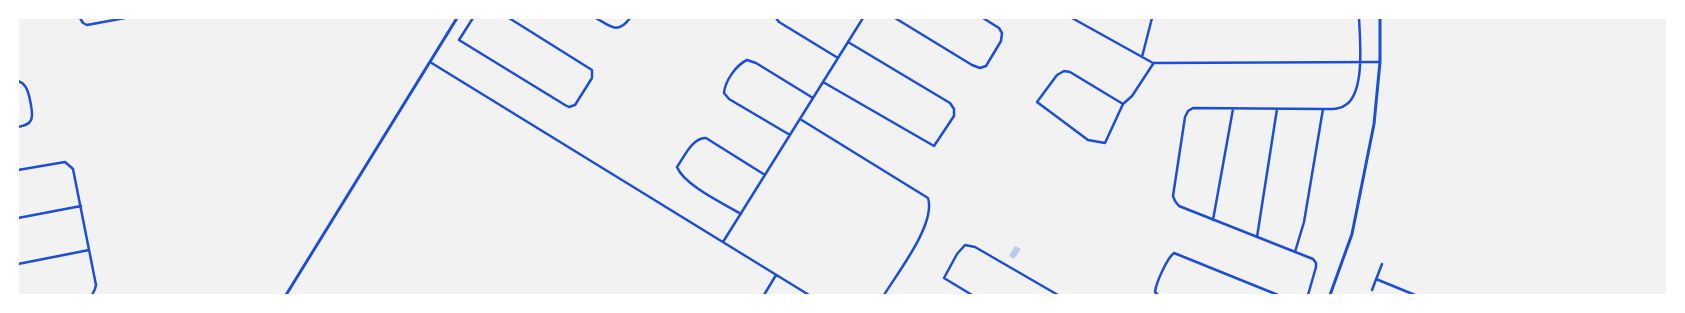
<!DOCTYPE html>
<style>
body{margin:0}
#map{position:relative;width:1685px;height:313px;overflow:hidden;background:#f2f2f2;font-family:"Space Grotesk",sans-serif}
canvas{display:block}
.frame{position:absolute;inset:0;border:19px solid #fff;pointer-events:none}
</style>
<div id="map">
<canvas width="1685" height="313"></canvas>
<div class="frame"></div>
</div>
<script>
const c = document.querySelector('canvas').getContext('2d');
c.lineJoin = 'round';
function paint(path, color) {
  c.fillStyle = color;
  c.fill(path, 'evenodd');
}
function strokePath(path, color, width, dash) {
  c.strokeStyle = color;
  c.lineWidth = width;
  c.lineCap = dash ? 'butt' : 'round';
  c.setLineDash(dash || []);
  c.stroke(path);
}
paint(new Path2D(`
 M1015,246L1021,249L1014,259L1009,256Z`), '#bdc9ec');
strokePath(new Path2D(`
 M80,18L83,23L87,25L125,18
 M473,18L459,40L565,105L569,107L575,105L592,78V70L509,18
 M596,18C610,26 618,35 630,18
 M776,18L779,22L838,58
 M895,18L972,65L980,68L986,66L1001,41L1002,33L999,28L983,18
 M1072,18L1153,63L1380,62
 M1142,57L1152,18
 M430,62L809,295
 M1064,71L1070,72L1123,104L1105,143L1088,140L1037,102L1057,75Z
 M18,81C21,82 23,83 25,86C29,91 34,115 31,120C29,125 23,126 18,127
 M823,82L934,146L954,116V109L950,103L848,42
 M1123,104L1132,96L1153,64
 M800,119L928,198C936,224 898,272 884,295
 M790,135L729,99L724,93C725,81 736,65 747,60L756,63L813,98
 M18,170L65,162L73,169L96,285L95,289L92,295
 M741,214C724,204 684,185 677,167C684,157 693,137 706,138L765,175
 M18,218L81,206
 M1213,220L1233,109
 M1257,237L1277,109
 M723,242L863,18
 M1295,252L1304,222L1323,109
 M18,264L89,250
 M1376,279L1415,295
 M1372,290L1382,264
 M764,295L776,275
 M972,295L944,278L957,254L965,245L975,247L1058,295
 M1158,295L1155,292C1156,283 1167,258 1174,253L1278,295
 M1308,295L1316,267V263L1313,259L1179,206L1175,201L1173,196L1185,117L1188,111L1193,108L1323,109C1331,109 1340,110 1347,104C1365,90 1360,39 1359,18`), '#1d4ed8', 2.5);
strokePath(new Path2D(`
 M286,295L457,18
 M1330,295L1352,234L1374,124L1380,62V18`), '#1d4ed8', 3);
</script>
